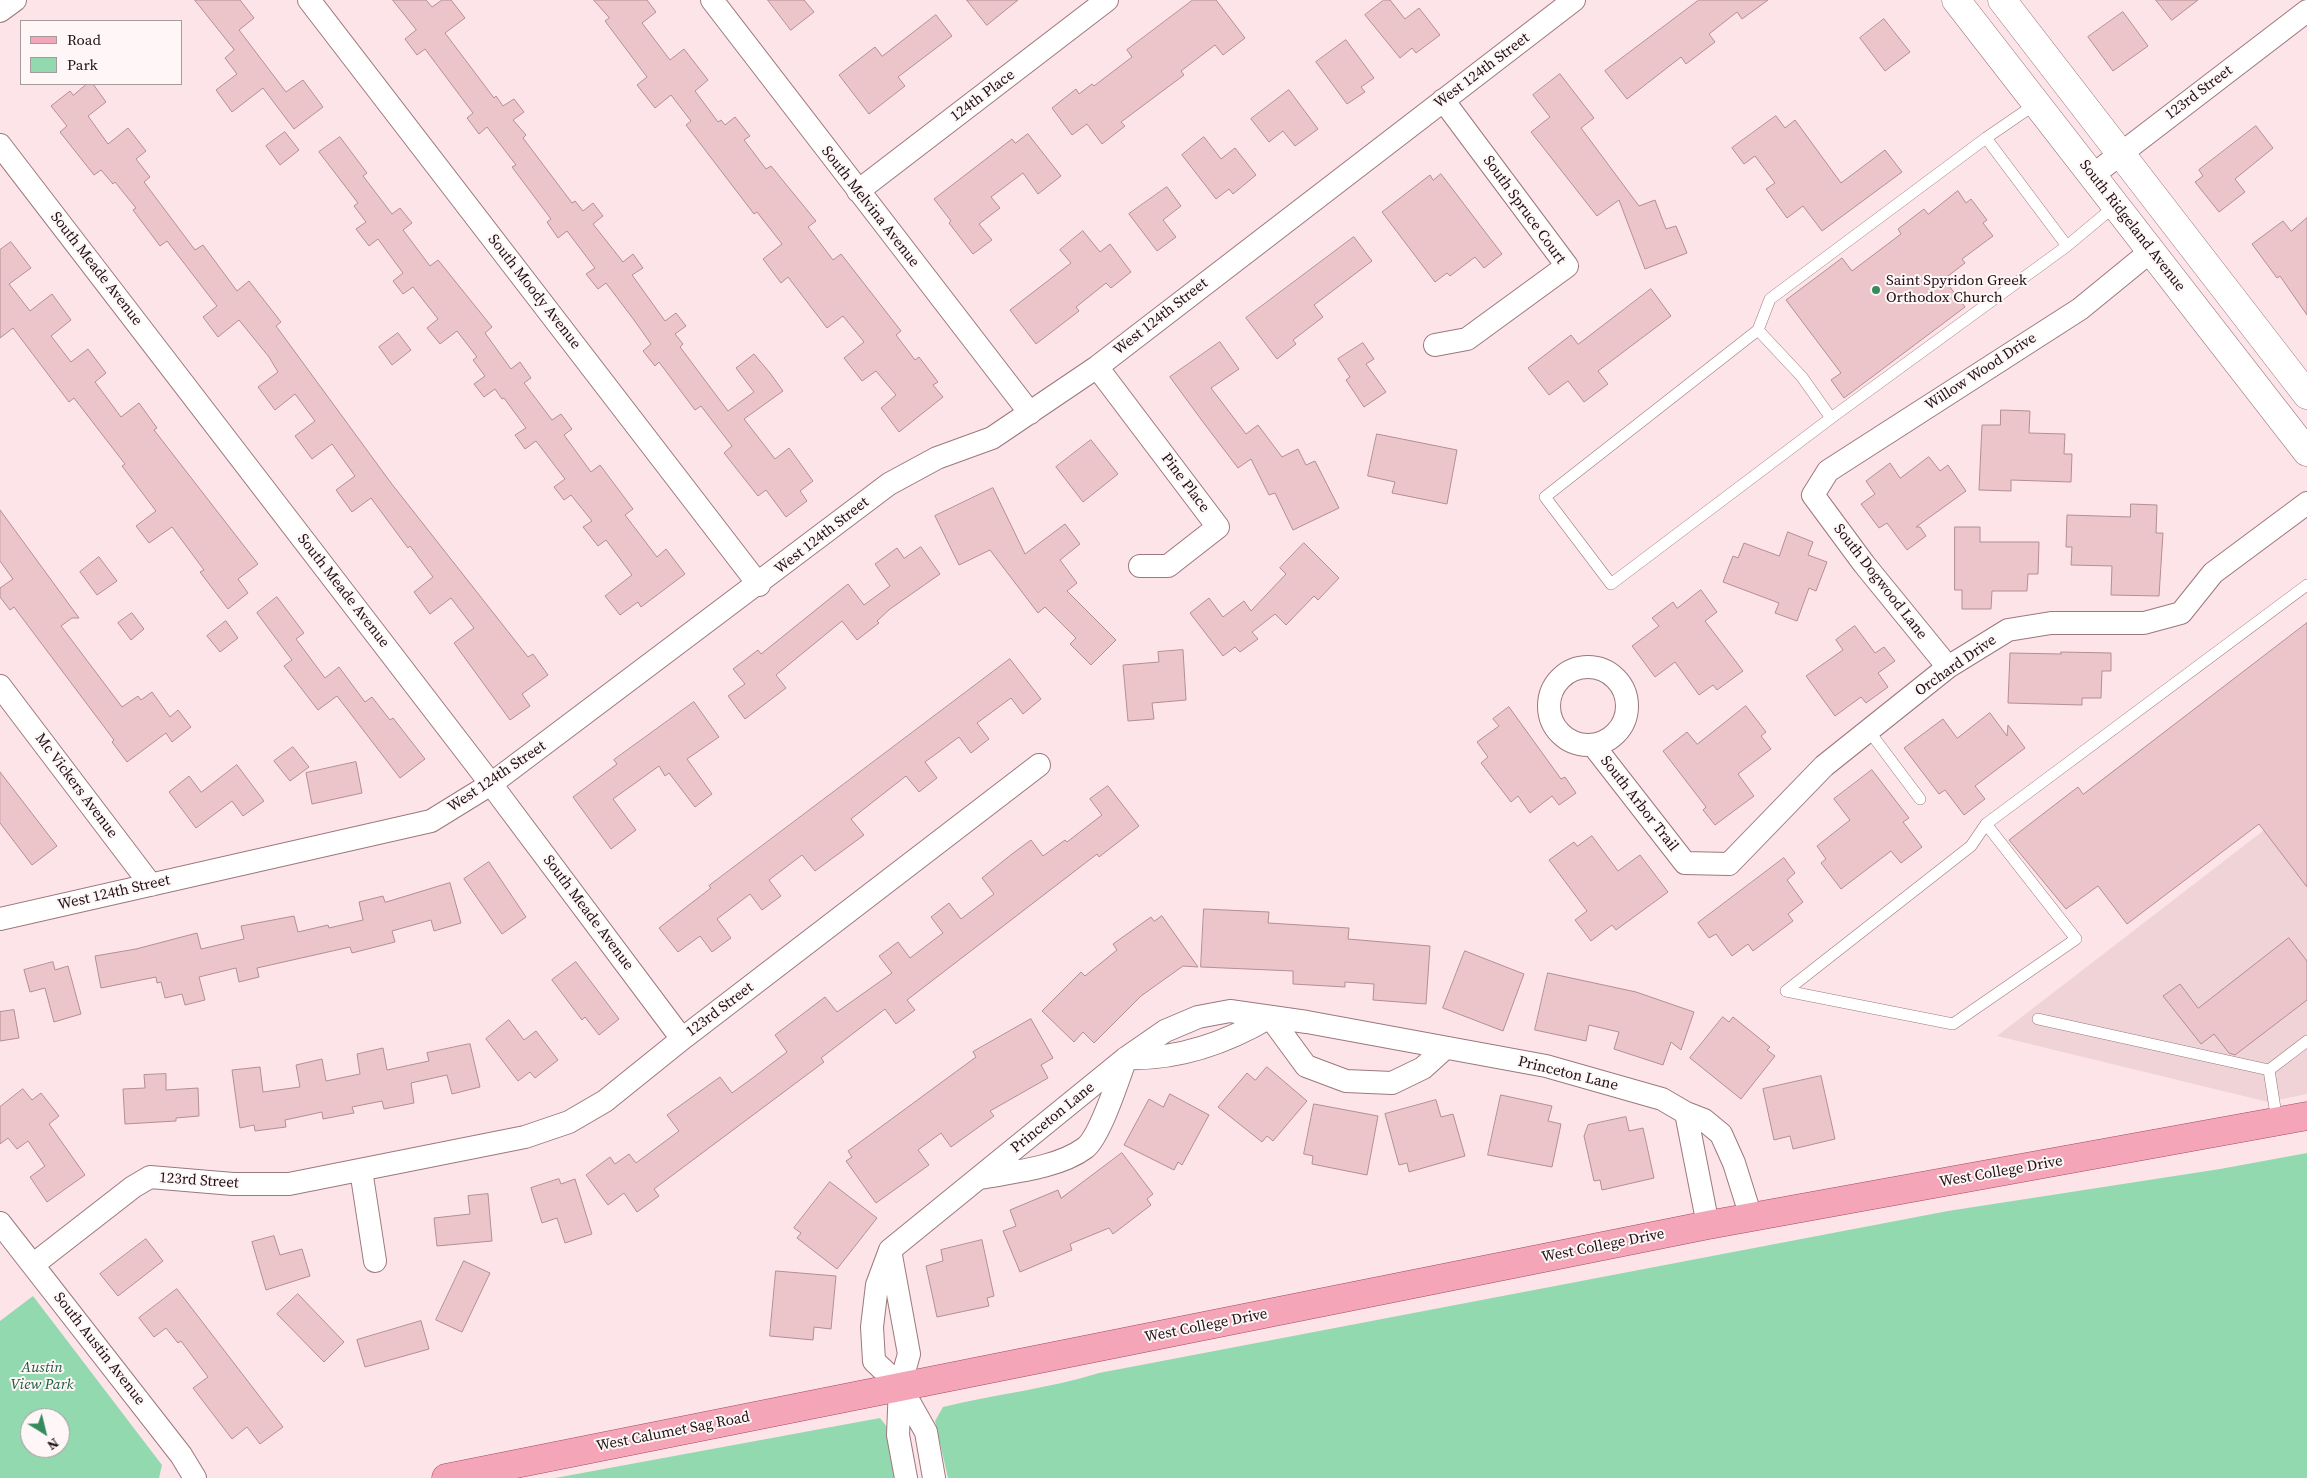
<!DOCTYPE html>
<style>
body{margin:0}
#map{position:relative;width:2307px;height:1478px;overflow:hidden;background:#fde4e8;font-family:"Source Serif 4",serif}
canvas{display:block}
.legend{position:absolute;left:20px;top:20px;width:162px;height:65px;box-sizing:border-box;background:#fff6f7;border:1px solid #a59a9c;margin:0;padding:6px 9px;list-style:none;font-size:15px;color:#1e1013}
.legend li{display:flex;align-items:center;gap:10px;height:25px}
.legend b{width:25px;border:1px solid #a59a9c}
.north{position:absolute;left:20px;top:1408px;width:50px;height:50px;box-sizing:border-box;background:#fff6f7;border:1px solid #a59a9c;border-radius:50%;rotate:144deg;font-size:14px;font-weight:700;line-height:20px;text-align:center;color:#1e1013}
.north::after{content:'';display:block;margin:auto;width:18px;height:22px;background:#358b5e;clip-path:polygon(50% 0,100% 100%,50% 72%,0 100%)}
</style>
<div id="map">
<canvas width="2307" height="1478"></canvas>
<ul class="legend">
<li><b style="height:6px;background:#f4a5b7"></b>Road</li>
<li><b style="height:14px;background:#93d9af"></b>Park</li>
</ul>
<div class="north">N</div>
</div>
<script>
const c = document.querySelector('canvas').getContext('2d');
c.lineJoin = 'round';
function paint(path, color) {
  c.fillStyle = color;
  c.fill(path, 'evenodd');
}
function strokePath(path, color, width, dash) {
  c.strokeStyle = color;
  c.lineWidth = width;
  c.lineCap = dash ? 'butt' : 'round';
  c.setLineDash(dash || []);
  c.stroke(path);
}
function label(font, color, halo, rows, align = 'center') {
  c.font = font + ' "Source Serif 4",serif';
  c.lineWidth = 4;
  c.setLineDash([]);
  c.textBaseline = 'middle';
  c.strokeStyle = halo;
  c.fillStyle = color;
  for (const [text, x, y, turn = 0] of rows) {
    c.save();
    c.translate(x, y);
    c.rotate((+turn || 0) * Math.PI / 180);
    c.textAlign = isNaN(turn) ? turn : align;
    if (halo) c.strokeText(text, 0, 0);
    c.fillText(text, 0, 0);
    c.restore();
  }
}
paint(new Path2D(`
 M2307,797V1094L2268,1102L1997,1036Z`), '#f0d3d7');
paint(new Path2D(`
 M2307,1153V1478H948L935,1421L943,1407C995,1394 1048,1389 1099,1373L1948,1211L2220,1169Z
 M33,1296L162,1465L159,1478H0V1321ZM30,1418H60V1448H30Z
 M880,1418L891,1432L899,1478H555Z`), '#93d9af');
const building = new Path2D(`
 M195,0H240L254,18L239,30L286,92L303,80L323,107L294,129L263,88L232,112L216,90L237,74L225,58L234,50Z
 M393,0H426L432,7L442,0H451L465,18L445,33L494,98L496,96L503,106L514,99L524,112L513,120L526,135L523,138L572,203L575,201L583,211L593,203L603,216L593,224L623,262L633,254L643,268L632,275L665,321L676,313L686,326L675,334L683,344L680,347L728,411L754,392L736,368L754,354L770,373L783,391L744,419L775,459L789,448L813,481L800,491L807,501L786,517L766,490L758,496L724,453L732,446L701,406L695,410L659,362L655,366L643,351L651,344L634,320L606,283L598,289L586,274L595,268L567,231L558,238L547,222L551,219L512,167L516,165L487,127L479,134L467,118L473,113L425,49L417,55L405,39L416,30Z
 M594,0H647L656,12L642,23L670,60L684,49L708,80L695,91L718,122L721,120L725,125L735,117L750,136L744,140L766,169L771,166L816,221L808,227L833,260L841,254L901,331L896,335L915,360L919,357L938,382L933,385L943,397L899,432L881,408L896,395L876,371L862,381L844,358L864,342L843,316L827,328L788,277L781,283L763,259L782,244L757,212L754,214L686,125L691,121L671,95L655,108L637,85L647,77L605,21L609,18Z
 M768,0H804L814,12L791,30Z
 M967,0H1018L987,25Z
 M1193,0H1216L1245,38L1223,55L1215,45L1181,71L1184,75L1121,122L1125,126L1102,144L1087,124L1072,135L1052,108L1076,89L1079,94L1092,84L1094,86L1132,57L1127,50Z
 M1384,0H1390L1405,19L1419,8L1440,35L1416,53L1412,48L1400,58L1365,15Z
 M1699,0H1768L1742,19L1737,12L1709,34L1715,42L1686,64L1681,57L1627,99L1605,71Z
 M2156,0H2198L2172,20Z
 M2123,12L2148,46L2113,71L2088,37Z
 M936,15L952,36L898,77L905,86L869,114L839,75L875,47L882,56Z
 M1884,19L1910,52L1885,71L1860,38Z
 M1346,40L1374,78L1361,87L1365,92L1347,104L1316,62Z
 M1560,74L1594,118L1581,128L1639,206L1655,200L1666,229L1676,226L1687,253L1645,269L1619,200L1597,216L1531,132L1550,117L1533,95Z
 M87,84H93L106,102L88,116L108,144L128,128L146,151L136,159L150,177L144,182L195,250L203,245L237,291L249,281L281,322L276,326L391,483L528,657L533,654L548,675L522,694L530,706L510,720L454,643L474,628L451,598L430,614L414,592L433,577L410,546L408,548L371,498L352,512L336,490L355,476L332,444L312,459L295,436L315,421L295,394L275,410L258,387L278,372L269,357L239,320L218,337L203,317L217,306L167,241L160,246L133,210L136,208L115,182L113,184L101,170L94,175L60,132L67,126L51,106L70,91L73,95Z
 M1289,90L1318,129L1295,146L1283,131L1269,142L1251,119Z
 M1776,116L1785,128L1795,120L1841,183L1885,150L1902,172L1822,231L1803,206L1787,218L1766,189L1775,183L1755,156L1744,164L1732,148Z
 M2256,126L2273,148L2235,179L2245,192L2219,212L2195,182L2203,176L2199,170Z
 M285,132L299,150L280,165L266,146Z
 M1028,134L1061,176L1038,194L1023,173L991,197L1000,208L979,224L992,240L973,254L949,223L951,221L934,199L1012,139L1015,143Z
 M340,137L367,173L363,176L392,214L400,208L412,223L403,230L430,266L438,260L492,327L485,333L511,369L520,362L531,378L524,383L552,420L561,414L572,429L564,435L591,472L600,465L633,509L625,515L657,557L666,549L685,574L641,607L638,602L620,615L605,596L632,575L606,540L598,546L583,527L592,521L571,495L564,500L554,487L565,479L536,441L525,449L515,435L526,428L504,398L502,399L495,389L484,397L474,384L485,376L473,360L477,357L457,331L440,344L427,328L438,319L413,287L403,294L393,281L403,273L378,239L369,246L356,229L366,222L354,206L358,203L319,152Z
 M1204,137L1221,159L1235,148L1256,175L1233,194L1229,189L1216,199L1182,155Z
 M1441,174L1502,254L1484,268L1475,257L1450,276L1447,273L1435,282L1382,212L1430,175L1433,180Z
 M1167,187L1181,206L1163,220L1176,237L1157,251L1129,214Z
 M1958,191L1966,203L1971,199L1987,220L1983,223L1993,236L1962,259L1965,263L1944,279L1965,307L1844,398L1831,380L1841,373L1786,300L1842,258L1852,271L1901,234L1898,229L1924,209L1928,214Z
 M2307,218V315L2280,276L2277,278L2252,244L2283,221L2291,231Z
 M1083,231L1100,252L1110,244L1131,272L1111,288L1106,283L1076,307L1079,311L1036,344L1010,310L1071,263L1060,250Z
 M1354,237L1372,261L1314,305L1323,317L1293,340L1296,344L1277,359L1246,318Z
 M11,242L31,268L9,284L30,311L52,294L71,320L51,336L71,362L88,349L106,373L95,382L121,417L139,403L157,428L154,430L258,564L238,579L248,593L228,609L200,572L204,570L172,527L149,543L136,526L156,511L122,466L125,464L74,398L69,402L13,328L0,338V250Z
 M1651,289L1671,316L1598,371L1608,384L1584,402L1568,381L1549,395L1528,368L1571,335L1578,344Z
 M398,333L411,350L392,365L379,347Z
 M1220,342L1239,369L1211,388L1246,434L1258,425L1282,457L1298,449L1306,465L1315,461L1339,508L1293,530L1275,493L1269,495L1251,459L1238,468L1203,422L1170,377Z
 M1363,343L1374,359L1366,364L1386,392L1364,407L1346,380L1350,377L1338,359Z
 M2001,410L2030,411L2029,433L2065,434L2064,454H2072L2071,482L2011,480V491L1979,490L1982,425H2000Z
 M1377,434L1457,450L1447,504L1392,493L1395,482L1368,476Z
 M1091,440L1118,474L1083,502L1056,467Z
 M1929,457L1940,471L1948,465L1966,491L1916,527H1920L1926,536L1907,550L1887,523L1879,528L1861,504L1875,494L1866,481L1890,463L1900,478Z
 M993,488L1025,554L1065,524L1080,544L1060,560L1077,583L1067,591L1116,640L1091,665L1070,644L1076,638L1045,607L1038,613L990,550L959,565L935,516Z
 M2131,504L2157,505L2156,533H2163L2159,596L2111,595L2112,566L2071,565L2072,547H2066L2067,515L2130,517Z
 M0,510L79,618H72L61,626L122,707L138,696L141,700L152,692L170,717L178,710L191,727L172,742L166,733L127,762L112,742L114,740L14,607L10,610L0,597V588L13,579L0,561Z
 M1955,527H1980V542H2039L2038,574H2028L2027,591H1992L1991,609H1962V590H1955Z
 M1788,532L1813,542L1808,555L1827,562L1816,591L1809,588L1797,621L1775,613L1779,603L1723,582L1733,556L1738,558L1744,543L1779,556Z
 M1304,543L1339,578L1318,600L1314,596L1286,625L1275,614L1252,632L1258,639L1240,652L1235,647L1223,656L1190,613L1209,598L1223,617L1244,601L1251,611L1286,574L1280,568Z
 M921,547L940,574L890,609L877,621L879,623L857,640L842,621L776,675L786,688L745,719L728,696L745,684L733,669L758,650L761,654L848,584L864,605L890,586L875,564L897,548L904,558Z
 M99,557L117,581L97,595L80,572Z
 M1701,590L1717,612L1705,621L1743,671L1717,690L1713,685L1699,695L1675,662L1655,677L1632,646L1659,626L1652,618L1673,602L1677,608Z
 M277,597L304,633L296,639L325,678L339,667L365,702L372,697L390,720L393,718L425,759L400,778L337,696L318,710L284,666L292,660L257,613Z
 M132,613L144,629L131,640L118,623Z
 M226,621L238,638L220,652L207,636Z
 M2307,623V887L2259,824L2127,924L2098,886L2066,909L2009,840L2078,787L2083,794Z
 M1855,626L1875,653L1884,647L1895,661L1878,673L1888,687L1866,703L1861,697L1835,716L1806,676L1843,650L1836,640Z
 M1183,650L1186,700L1152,703L1154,719L1128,721L1123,665L1159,662L1158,652Z
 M2061,652L2111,653V671H2102L2101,698H2082V705L2008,703L2010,653L2061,654Z
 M1010,659L1041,699L1023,714L1011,698L977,723L989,739L971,753L959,737L925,762L937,778L919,792L906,776L851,819L864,835L845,849L815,871L802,855L769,880L781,896L762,910L750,894L717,919L731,938L712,952L700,936L678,952L659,928L711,888L709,886Z
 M694,702L719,737L687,759L712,794L695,807L669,773L665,776L659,766L613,799L636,830L611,849L573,797L617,764L614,760Z
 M1746,706L1766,732L1761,736L1771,749L1738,774L1754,796L1715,825L1703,810L1706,807L1663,751L1687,732L1697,744Z
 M1509,707L1561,779L1565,777L1576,793L1559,805L1552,796L1530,813L1518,796L1511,802L1481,763L1488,757L1477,742L1499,726L1493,719Z
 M1990,713L2007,736L2008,725L2025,748L1975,786L1985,799L1964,815L1945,790L1939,794L1904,748L1943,719L1957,738Z
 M293,747L309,767L290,781L274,761Z
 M356,762L362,793L312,804L306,773Z
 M237,765L264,801L243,816L232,801L196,828L169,792L189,776L201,792Z
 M1872,770L1909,818L1903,822L1922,847L1901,863L1891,851L1841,889L1821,863L1826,859L1817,846L1850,820L1834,799Z
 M0,772L57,846L32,865L0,823Z
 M1108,786L1139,826L1099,857L1097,854L907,1000L915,1010L896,1024L885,1009L821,1058L824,1062L654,1189L659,1196L637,1212L624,1193L608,1205L586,1175L610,1157L615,1164L629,1154L636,1163L679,1131L667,1115L720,1077L732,1093L754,1077L787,1052L775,1035L825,997L837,1012L892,973L879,956L898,942L910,958L943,933L931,917L949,903L961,919L994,894L982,878L1012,854L1031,840L1043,856L1065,840L1067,842L1102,815L1090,799Z
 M1592,836L1618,871L1640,855L1668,892L1616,930L1612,925L1591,941L1575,920L1587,911L1549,860L1574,842L1577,846Z
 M1784,858L1795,873L1787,880L1803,902L1788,914L1793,921L1753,951L1748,944L1732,956L1716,934L1709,938L1698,923Z
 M489,862L526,917L502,934L464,879Z
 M450,883L461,923L434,931L431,920L392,931L395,942L352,953L350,947L257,968L259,977L239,982L236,968L199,977L205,1000L185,1005L182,994L165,998L161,982L157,983L156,977L101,988L95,956L136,949L197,933L201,949L244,939L241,926L294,916L298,932L328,925L329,928L363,920L359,902L383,896L385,902Z
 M1204,909L1269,912L1268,923L1349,928L1348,939L1430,946L1426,1004L1373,1000L1374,984L1345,982V987L1293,984V971L1201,967Z
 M1162,916L1198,967L1183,966L1141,996L1094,1043L1083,1032L1074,1042L1042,1011L1081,972L1085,976L1117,950L1113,944L1151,917L1154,921Z
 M2289,938L2307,961V1000L2235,1055L2229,1053L2214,1034L2201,1044L2163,996L2180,984L2198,1008Z
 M1465,951L1524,974L1503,1031L1443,1008Z
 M53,962L55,970L68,966L81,1014L54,1022L45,988L30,992L24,970Z
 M576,962L619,1019L599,1035L585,1017L582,1020L552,980Z
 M1548,973L1636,992L1694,1012L1681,1050L1671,1042L1663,1065L1614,1049L1619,1032L1589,1025L1586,1041L1535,1030Z
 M14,1010L19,1038L0,1041V1012Z
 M1723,1017L1729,1022L1733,1017L1770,1047L1767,1050L1775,1056L1741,1099L1690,1058Z
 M1031,1019L1053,1058L1041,1065L1048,1078L990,1111L994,1116L951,1147L941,1133L918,1150L929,1165L876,1203L846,1161L852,1157L848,1151L976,1057L973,1052Z
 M509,1020L524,1040L536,1031L558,1060L535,1078L530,1072L518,1081L486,1039Z
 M470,1044L480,1087L452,1094L447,1075L411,1083L414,1103L384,1109L382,1101L352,1107L354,1113L323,1119L322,1112L285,1120L286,1127L255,1131L254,1125L240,1128L232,1070L260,1067L263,1092L300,1087L296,1065L322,1059L326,1081L360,1074L357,1054L383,1048L387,1070L429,1061L427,1053Z
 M1267,1067L1307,1101L1273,1141L1267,1136L1262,1142L1218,1107L1247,1073L1255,1080Z
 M166,1074V1090L198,1088L199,1116L176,1118V1121L125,1124L123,1089L145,1088L144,1075Z
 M1821,1076L1835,1139L1793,1149L1790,1136L1774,1140L1763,1089Z
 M23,1089L32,1100L41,1093L59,1116L49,1124L85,1175L47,1202L30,1177L45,1166L28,1141L17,1149L8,1138L0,1144V1107Z
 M1170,1094L1209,1115L1182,1165L1178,1162L1174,1170L1124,1145L1149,1099L1163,1107Z
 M1501,1095L1552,1106L1548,1121L1561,1124L1552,1167L1488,1155Z
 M1436,1100L1441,1117L1453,1114L1465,1156L1409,1172L1407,1163L1399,1165L1385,1114Z
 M1314,1104L1378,1116L1367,1175L1312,1164L1313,1156L1304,1154Z
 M1626,1117L1629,1131L1643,1128L1654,1178L1602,1190L1600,1180L1594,1181L1584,1136L1588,1125Z
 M1122,1153L1153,1194L1147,1199L1151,1205L1113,1234L1109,1228L1070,1244L1072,1250L1020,1272L1003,1231L1016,1226L1010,1210L1058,1190L1061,1198Z
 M559,1179L561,1184L575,1179L592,1234L565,1243L557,1218L542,1223L531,1188Z
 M830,1182L877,1218L837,1269L797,1238L801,1233L794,1228Z
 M488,1194L492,1241L437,1246L434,1218L470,1214L468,1196Z
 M274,1236L280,1255L302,1249L310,1276L266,1290L252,1242Z
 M146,1239L163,1261L118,1296L100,1274Z
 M982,1240L994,1296L987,1298L989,1306L937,1317L926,1266L943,1261L941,1250Z
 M464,1261L490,1273L462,1332L436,1320Z
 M776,1271L836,1276L831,1329L814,1327L813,1340L770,1336Z
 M177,1289L283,1427L260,1444L247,1427L232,1439L193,1388L208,1377L181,1341L178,1343L166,1328L154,1337L139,1318Z
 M298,1294L344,1342L324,1362L277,1314Z
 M421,1321L429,1349L365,1367L357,1340Z`);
paint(building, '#ecc5ca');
strokePath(building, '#b38e93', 1);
const service = new Path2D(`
 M2037,103L1986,138L2067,246L2116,205
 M1758,330L1802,377L1831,418L2067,246
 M1831,418L1611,584L1545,497L1758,330L1770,299L1986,138
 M1869,731L1920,799
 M1786,991L1953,1024L2076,939L1986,824L2307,585
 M1786,991L1971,846L1986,824
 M2038,1019L2269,1070L2307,1041
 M2269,1070L2277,1121`);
const minor = new Path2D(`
 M309,0L759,585
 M712,0L1030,413
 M0,11L15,0
 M0,145L491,784L682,1039
 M2093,175L2307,11
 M858,191L1107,0
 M1435,345L1467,339L1567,266L1443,100
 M1097,367L1218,527L1168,566H1140
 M1549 706a39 39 0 1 1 78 0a39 39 0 1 1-78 0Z
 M1948,667L1864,564L1813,495L1828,471L2080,309L2151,251
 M0,686L151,885
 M1593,745L1685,863L1729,864L1824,766L1948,667L2008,630L2051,623H2144L2181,613L2213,573L2307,503
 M0,919L431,821L491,784L889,484L937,458L992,438L1097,367L1574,0
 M1686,1113L1708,1225
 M361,1170L375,1261
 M980,1178C1012,1172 1058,1168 1085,1148C1100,1137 1119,1077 1126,1058C1178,1060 1226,1043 1270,1017L1306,1066L1346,1081L1392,1083L1423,1068L1445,1048
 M0,1223L181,1455L195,1478
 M890,1250L909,1354L900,1386L898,1435L906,1478
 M34,1264L133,1187L150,1177L233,1184H289L525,1137L569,1122L605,1101L682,1039L1039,765
 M934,1478L926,1432L900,1386L874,1361L872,1327L877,1285L890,1250L1126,1058L1165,1031L1198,1017L1230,1011L1307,1022L1546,1066L1662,1099L1686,1113L1704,1120L1721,1134L1734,1163L1751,1217`);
const secondary = new Path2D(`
 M1956,0L2307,452
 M2002,0L2307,395`);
const primary = new Path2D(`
 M446,1478L1708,1225L2307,1116`);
strokePath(service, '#9c787d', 12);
strokePath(minor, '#9c787d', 24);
strokePath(secondary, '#9c787d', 29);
strokePath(primary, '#a54a5e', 29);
strokePath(service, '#fff', 11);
strokePath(minor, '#fff', 22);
strokePath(secondary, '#fff', 28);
strokePath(primary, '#f4a5b7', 28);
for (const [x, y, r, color] of [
 [1876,290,5,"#358b5e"]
]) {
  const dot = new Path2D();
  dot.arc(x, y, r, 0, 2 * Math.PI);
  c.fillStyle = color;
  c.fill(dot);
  strokePath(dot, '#fff6f7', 2);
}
label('15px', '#1e1013', '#fff6f7', [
 ["West 124th Street",1482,71,-37],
 ["123rd Street",2199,93,-37],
 ["124th Place",983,96,-37],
 ["South Melvina Avenue",870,207,52],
 ["South Spruce Court",1524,210,54],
 ["South Ridgeland Avenue",2132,226,52],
 ["South Meade Avenue",96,269,52],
 ["South Moody Avenue",534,292,52],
 ["West 124th Street",1161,317,-38],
 ["Willow Wood Drive",1981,372,-33],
 ["Pine Place",1185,483,53],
 ["West 124th Street",822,536,-38],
 ["South Dogwood Lane",1880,582,52],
 ["South Meade Avenue",343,591,52],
 ["Orchard Drive",1956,666,-35],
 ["West 124th Street",497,777,-34],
 ["Mc Vickers Avenue",76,786,53],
 ["South Arbor Trail",1639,804,52],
 ["West 124th Street",114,893,-13],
 ["South Meade Avenue",588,913,53],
 ["123rd Street",720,1010,-37],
 ["Princeton Lane",1568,1074,14],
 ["Princeton Lane",1053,1118,-39],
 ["West College Drive",2001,1172,-10],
 ["123rd Street",199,1181,4],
 ["West College Drive",1603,1246,-11],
 ["West College Drive",1206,1326,-11],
 ["South Austin Avenue",99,1349,52],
 ["West Calumet Sag Road",673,1432,-11]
]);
label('15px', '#1e1013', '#fff6f7', [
 ["Saint Spyridon Greek",1886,281],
 ["Orthodox Church",1886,298]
], 'left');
label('italic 15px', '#1b5b3b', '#fff6f7', [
 ["Austin",42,1368],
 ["View Park",42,1385]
]);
</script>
